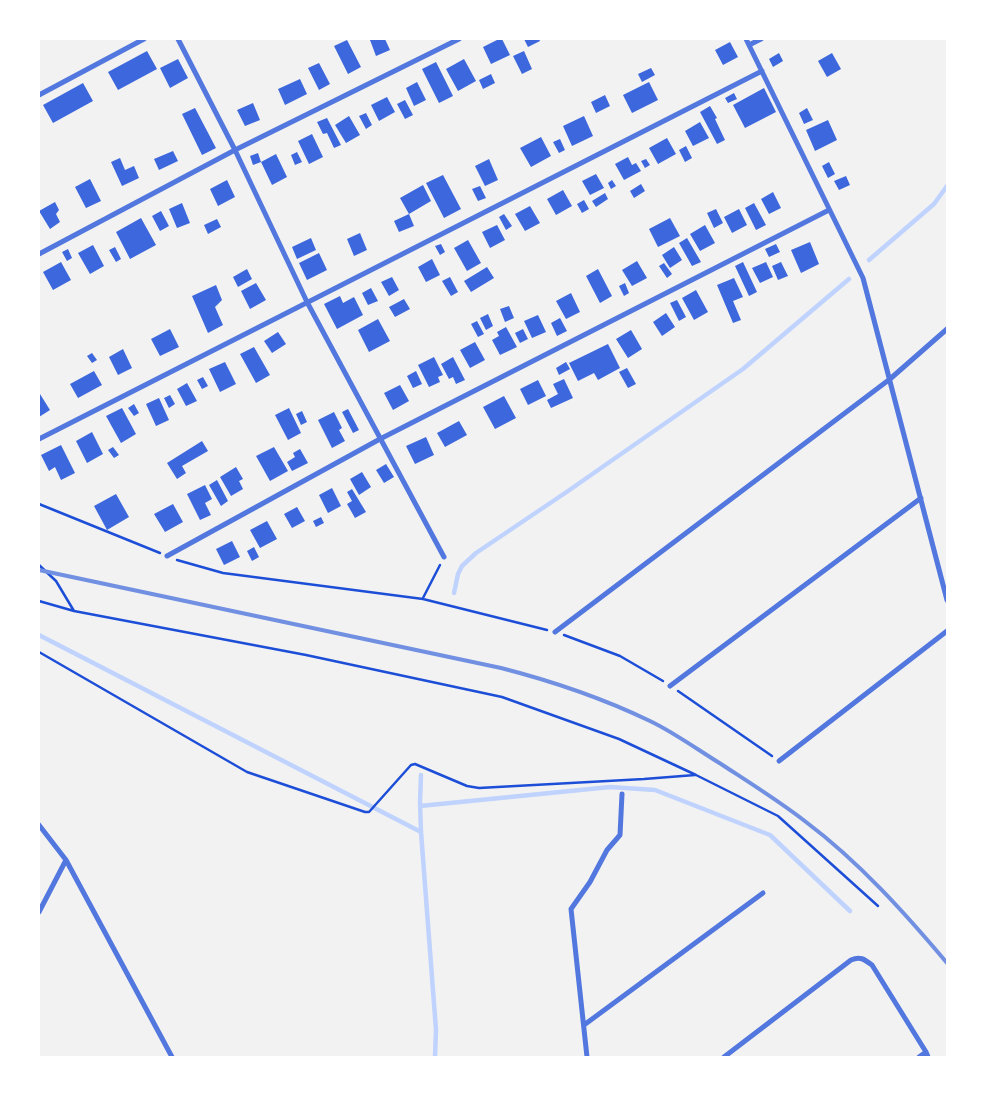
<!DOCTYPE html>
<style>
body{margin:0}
#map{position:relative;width:986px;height:1096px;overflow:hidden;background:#f2f2f2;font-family:"Noto Sans",sans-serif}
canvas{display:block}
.frame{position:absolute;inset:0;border:40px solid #fff;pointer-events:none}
</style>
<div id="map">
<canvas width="986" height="1096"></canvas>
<div class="frame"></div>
</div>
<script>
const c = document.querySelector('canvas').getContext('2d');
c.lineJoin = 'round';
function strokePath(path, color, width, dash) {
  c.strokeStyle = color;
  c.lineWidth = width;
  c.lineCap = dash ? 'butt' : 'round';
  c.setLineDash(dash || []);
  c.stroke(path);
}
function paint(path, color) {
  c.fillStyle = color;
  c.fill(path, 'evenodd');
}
strokePath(new Path2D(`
 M869,260L934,204L947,186
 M454,593L458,574L462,566L476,553L568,491L743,369L849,279
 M39,635L421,832
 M421,775L420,802L421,832L436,1030L435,1057
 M420,806L610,787L655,790L770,835L850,911`), '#bfd3fe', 4.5);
paint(new Path2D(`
 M373,39H385L390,50L376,56L370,40Z
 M499,39H502L510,55L491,64L483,47Z
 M524,39H539L540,41L528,47Z
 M347,40L361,67L348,74L334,46Z
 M730,42L738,57L723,65L715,50Z
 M147,51L157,69L118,90L108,72Z
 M524,51L532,69L522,74L513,56Z
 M779,53L783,61L773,67L769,59Z
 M832,53L841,69L827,77L818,61Z
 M178,59L188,78L170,88L160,68Z
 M464,59L476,81L458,91L446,69Z
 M436,62L453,96L439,103L422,69Z
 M319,63L330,84L319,90L308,68Z
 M651,68L655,75L642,82L638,74Z
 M491,74L495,83L483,89L479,80Z
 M300,79L307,94L285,105L278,89Z
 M417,82L426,100L414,106L406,88Z
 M649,82L658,100L632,113L623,95Z
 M83,83L93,101L53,123L43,105Z
 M764,88L776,112L745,128L733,105Z
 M734,93L737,99L728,103L725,98Z
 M605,95L610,106L596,113L591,102Z
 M387,97L395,112L379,121L371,105Z
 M405,100L413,115L405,119L397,104Z
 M253,103L260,120L245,126L237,110Z
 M710,106L717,118L715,119L725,140L717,144L700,112Z
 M195,108L216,148L202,155L182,114Z
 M807,108L813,120L804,124L799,113Z
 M366,113L372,125L366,129L359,116Z
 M349,116L360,135L346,143L335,125Z
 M584,116L593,136L572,146L563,126Z
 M327,118L341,145L334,148L327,133L323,134L317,122Z
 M828,120L837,140L815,151L806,130Z
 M700,122L709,138L693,146L685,131Z
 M312,134L323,157L309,164L298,141Z
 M541,137L551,156L531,167L520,148Z
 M667,138L676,154L658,164L649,148Z
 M560,139L565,150L559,153L553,142Z
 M686,146L692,158L685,162L679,150Z
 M173,151L178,161L159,170L154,159Z
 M297,152L302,162L295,165L291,155Z
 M258,153L261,162L253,165L250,156Z
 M276,154L287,177L272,185L261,162Z
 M628,157L632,165L636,163L641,171L624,180L615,164Z
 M120,158L125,170L134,166L139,178L122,186L111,162Z
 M489,159L498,180L485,186L475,166Z
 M646,159L650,165L645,168L641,161Z
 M829,162L835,174L828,178L822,166Z
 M596,174L604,188L590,195L582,181Z
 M443,175L461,209L444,218L426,183Z
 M846,176L850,185L839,190L834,181Z
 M90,179L101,201L86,208L75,187Z
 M227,180L235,197L218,206L210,189Z
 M612,180L616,186L611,189L608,183Z
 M641,184L645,191L634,198L630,191Z
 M423,185L431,201L409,214L400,198Z
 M480,186L486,198L478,201L472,189Z
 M563,190L572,206L556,215L547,199Z
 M773,192L781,208L769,214L761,199Z
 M605,193L608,199L596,207L592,201Z
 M584,200L589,209L582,213L577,204Z
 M55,202L59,210L56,214L60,222L50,229L39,211Z
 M182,203L190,223L177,228L169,209Z
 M754,203L766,225L756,230L745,208Z
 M530,206L540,223L525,231L515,214Z
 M716,209L723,223L714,228L707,213Z
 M739,209L747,225L732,233L724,217Z
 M161,211L169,226L160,231L152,216Z
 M409,214L414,226L399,232L394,221Z
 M504,214L512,226L506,230L499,217Z
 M141,218L156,245L130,259L116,232Z
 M670,218L680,236L658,247L649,229Z
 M217,219L221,227L208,234L204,225Z
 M497,225L505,240L490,248L482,232Z
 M705,225L715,243L700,251L690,234Z
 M360,233L367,250L354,256L347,239Z
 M311,238L316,250L297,259L292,247Z
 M687,238L701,262L692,266L679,243Z
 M468,240L481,263L467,271L454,248Z
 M810,242L819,264L801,273L791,250Z
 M441,244L445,252L440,255L435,246Z
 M776,244L780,252L769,257L765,249Z
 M93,245L104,266L90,274L78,253Z
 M115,247L121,259L116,262L109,250Z
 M674,247L682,260L670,268L662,255Z
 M68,249L72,258L67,261L62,252Z
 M319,253L327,270L307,280L299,263Z
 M432,259L440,275L426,282L418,267Z
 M637,261L647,278L632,286L622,270Z
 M61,262L71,280L53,290L43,272Z
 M743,262L757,292L749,296L735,266Z
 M766,262L773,277L760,283L752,268Z
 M781,262L788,276L778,280L772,266Z
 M664,263L672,274L667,278L659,266Z
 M487,267L494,278L471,292L464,281Z
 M247,269L252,279L238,287L233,277Z
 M598,269L612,296L600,303L586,276Z
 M392,277L399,290L389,296L381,282Z
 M450,277L458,292L451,296L442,281Z
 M734,278L743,297L733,301L741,320L733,323L717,285Z
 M256,283L266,300L250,309L241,291Z
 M625,283L629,293L624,296L619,286Z
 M216,285L222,300L215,307L223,325L208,333L192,296Z
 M371,288L378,301L368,305L362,293Z
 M696,290L708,312L694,320L682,298Z
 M571,293L580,312L566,319L556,301Z
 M340,296L343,303L354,297L363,315L337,329L324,304Z
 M404,299L410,309L395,317L389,307Z
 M677,300L686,317L679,321L670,303Z
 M509,306L514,318L505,322L500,309Z
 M666,313L675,327L662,336L653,322Z
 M488,314L493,326L486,330L480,318Z
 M538,315L546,332L532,338L524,321Z
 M560,318L567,331L557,336L551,323Z
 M378,319L390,341L369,352L358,330Z
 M477,321L484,334L478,337L471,324Z
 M506,327L517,347L500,355L492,340L499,336L497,332Z
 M170,329L179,347L160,356L151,339Z
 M523,329L528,339L520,343L515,333Z
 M631,330L642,349L628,358L616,339Z
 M278,332L286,344L272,353L264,341Z
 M475,342L485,360L470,368L460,350Z
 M608,344L620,368L598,380L594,373L578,381L569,363Z
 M254,347L270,375L256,383L240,354Z
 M123,349L132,368L118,375L109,357Z
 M92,353L97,360L92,363L87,356Z
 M434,357L443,375L438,377L440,382L429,387L418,365Z
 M453,357L465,380L456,384L453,377L449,379L441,364Z
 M225,362L236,384L220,392L209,369Z
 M566,362L570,369L559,375L556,368Z
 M627,368L636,384L628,388L619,372Z
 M94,371L102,385L78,398L70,384Z
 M416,371L422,384L413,388L407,376Z
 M203,377L208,386L202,389L197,380Z
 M564,379L573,398L551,408L547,400L558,394L553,384Z
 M538,380L546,396L528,405L520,389Z
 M187,383L197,401L186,406L177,389Z
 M400,385L409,401L393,410L384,393Z
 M40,394L50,410L39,417V395Z
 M170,395L175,404L169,408L164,398Z
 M504,396L516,418L495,429L483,407Z
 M159,398L169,420L156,426L146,404Z
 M134,404L139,413L134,416L128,408Z
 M122,408L136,434L121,443L106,416Z
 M289,408L301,433L288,440L275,415Z
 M348,409L359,430L353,433L342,412Z
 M302,411L307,422L301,425L296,414Z
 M334,412L342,428L339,430L345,441L332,448L318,420Z
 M459,421L467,435L445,447L437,433Z
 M92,432L103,454L87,463L76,441Z
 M426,437L434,455L415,464L406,446Z
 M202,441L208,451L182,466L186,473L177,479L167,463Z
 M61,445L75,473L61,480L55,467L49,471L41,455Z
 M113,447L119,455L114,458L108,450Z
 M274,447L288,471L270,481L256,456Z
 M300,449L308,463L292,471L287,462L295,457L293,453Z
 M386,464L394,477L384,483L376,470Z
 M236,467L243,479L239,481L243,489L231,496L220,477Z
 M362,472L371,487L359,495L350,479Z
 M217,480L228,501L221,506L209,485Z
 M205,485L212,499L205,503L211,515L200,520L187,494Z
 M332,488L341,506L328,513L319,495Z
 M352,489L366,512L355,518L347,504L352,501L347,492Z
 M116,494L129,517L107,530L94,506Z
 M173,504L183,522L165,532L154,514Z
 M297,507L305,521L292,528L284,514Z
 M321,517L324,523L316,527L313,521Z
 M267,521L277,539L260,548L250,530Z
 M232,541L240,557L224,565L216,549Z
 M254,547L259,557L252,561L247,551Z`), '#3d67dc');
strokePath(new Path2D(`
 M39,504L160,553
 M177,560L223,573L423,599L547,630
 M39,565L56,581L74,611
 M423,598L440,565
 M39,601L74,611L306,655L502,697L619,739L696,775L778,816L878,906
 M564,635L620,656L663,681
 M39,652L247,772L365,812H369L411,765L415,764L467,786L479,788L644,779L695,775
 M678,691L772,756`), '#1d4ed8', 2.5);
strokePath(new Path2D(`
 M178,39L235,150L307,302L444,557
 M746,39L863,278L947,600
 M749,45L761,39
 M39,95L144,39
 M39,254L235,150L459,39
 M39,439L762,71
 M167,556L380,439L829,210
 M555,632L890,379L947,329
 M670,686L921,498
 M779,761L947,631
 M39,825L66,860L39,912
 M66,860L172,1057
 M584,1025L763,893
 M587,1057L571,909L590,882L607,850L620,835L622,794
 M724,1057L851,960C860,956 864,959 872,965L926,1052
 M919,1057L926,1052L928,1057`), '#5277de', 5);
strokePath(new Path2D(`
 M39,570L501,668C552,681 602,698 650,721C675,733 698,750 721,764C750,783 779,801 806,822C858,861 905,913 947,963`), '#7290e2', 4);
</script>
